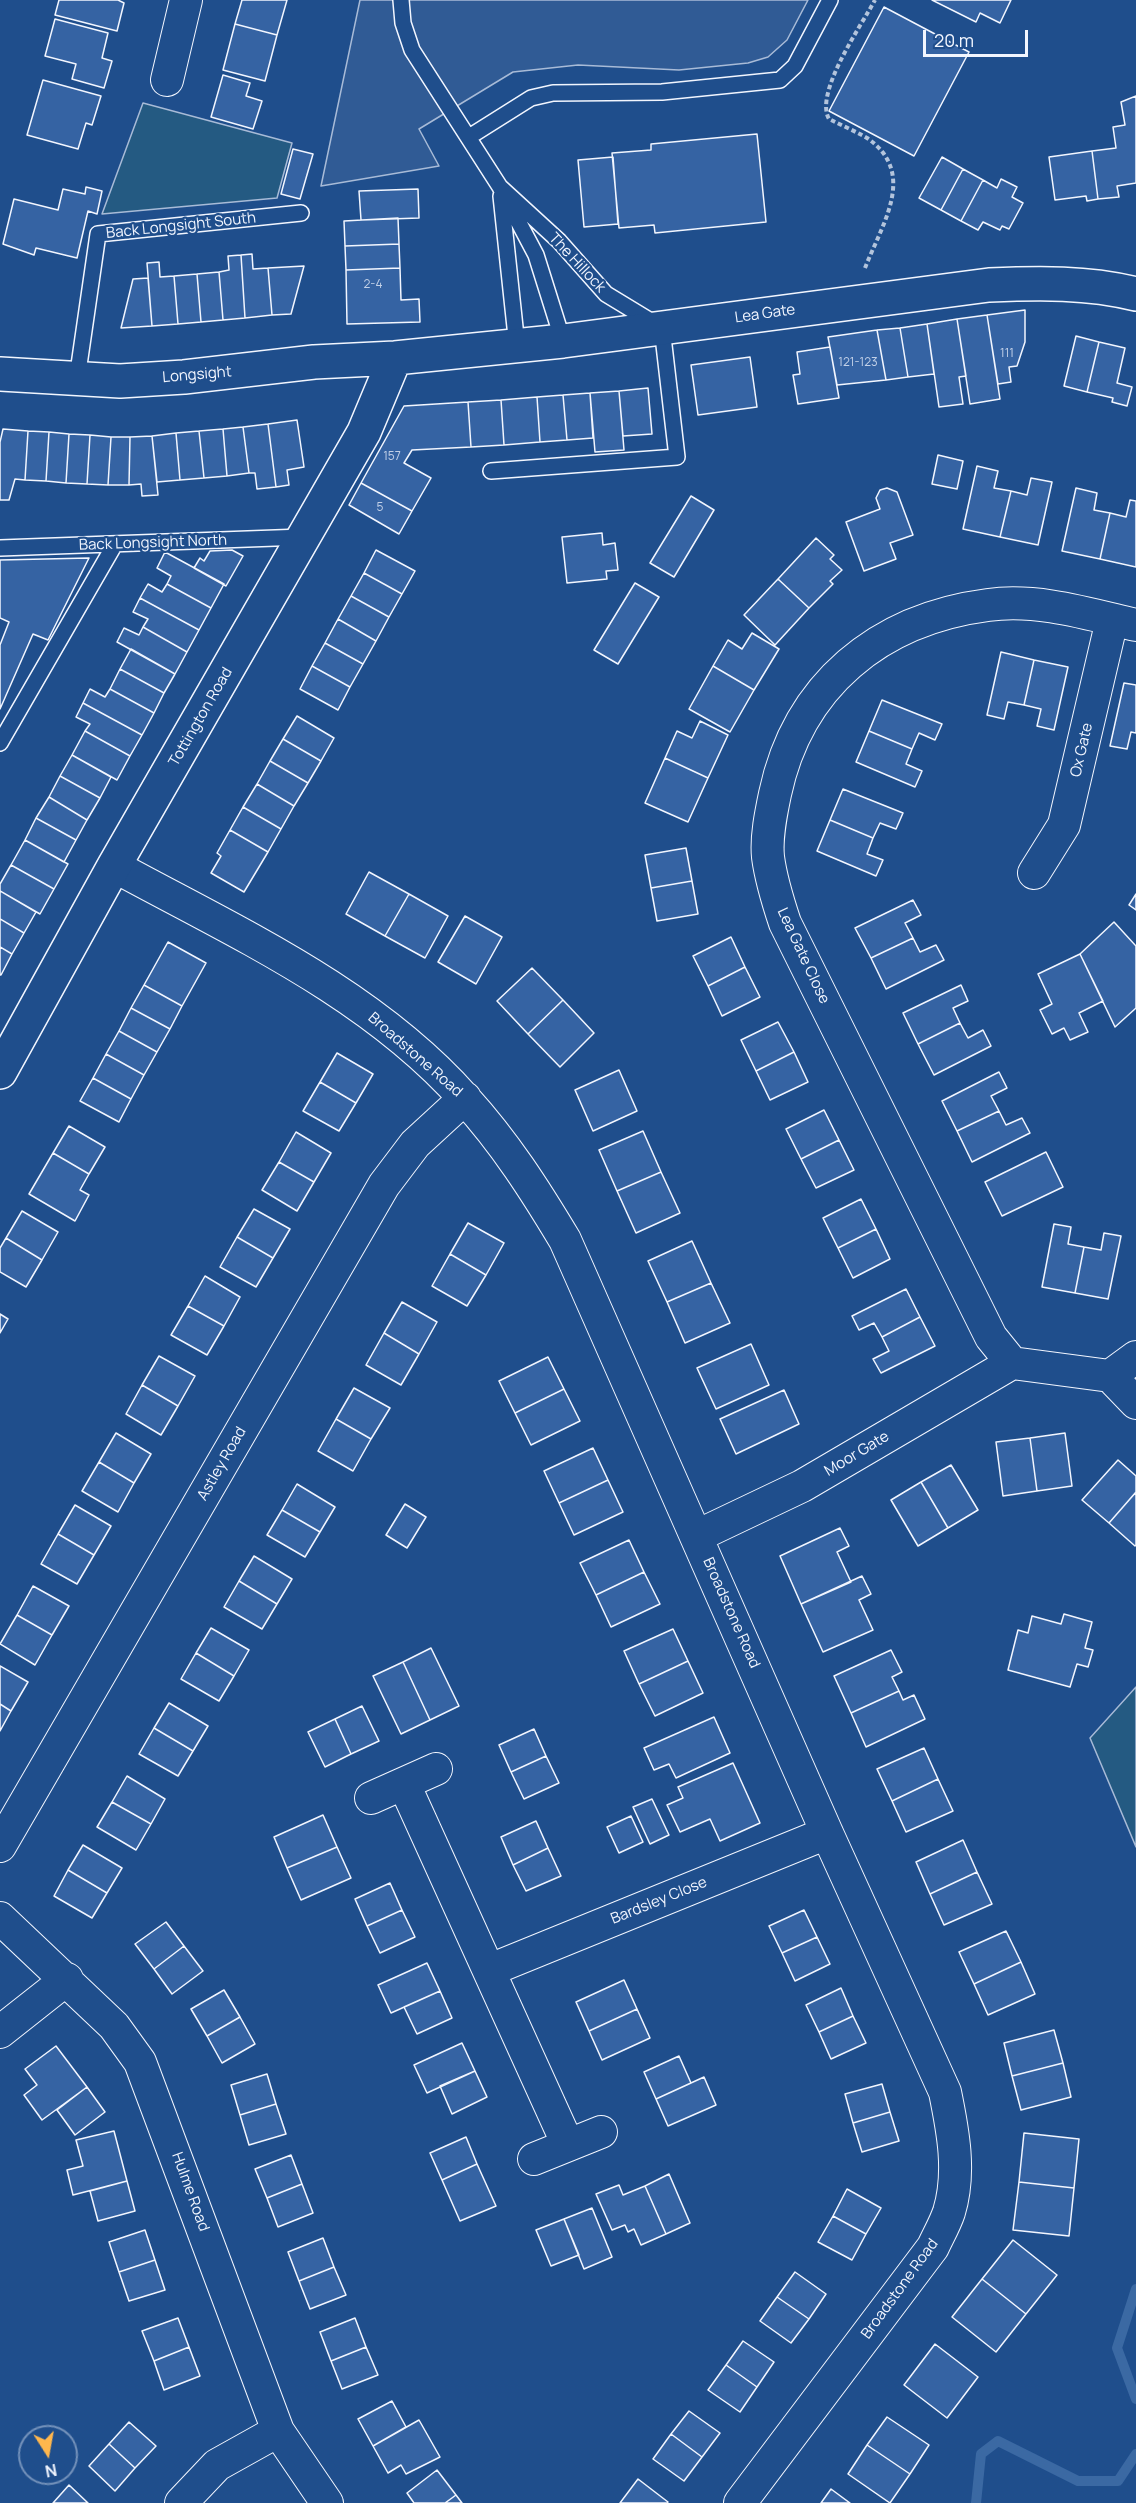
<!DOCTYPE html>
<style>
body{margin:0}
#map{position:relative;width:1136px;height:2503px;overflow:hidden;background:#1f4e8c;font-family:Manrope,sans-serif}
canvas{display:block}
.north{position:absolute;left:18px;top:2425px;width:60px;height:60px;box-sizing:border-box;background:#1f4e8c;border:2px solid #7391ba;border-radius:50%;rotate:169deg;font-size:16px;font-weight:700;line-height:24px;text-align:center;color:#f2f6ff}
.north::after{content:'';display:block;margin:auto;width:21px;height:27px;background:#ffb74d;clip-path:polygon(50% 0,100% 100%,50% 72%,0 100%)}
.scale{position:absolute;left:923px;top:30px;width:105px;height:27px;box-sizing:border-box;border:3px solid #f2f6ff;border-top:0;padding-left:8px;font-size:18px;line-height:21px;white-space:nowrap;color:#f2f6ff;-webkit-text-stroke:4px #1f4e8c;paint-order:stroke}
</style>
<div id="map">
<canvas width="1136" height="2503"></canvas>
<div class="north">N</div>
<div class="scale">20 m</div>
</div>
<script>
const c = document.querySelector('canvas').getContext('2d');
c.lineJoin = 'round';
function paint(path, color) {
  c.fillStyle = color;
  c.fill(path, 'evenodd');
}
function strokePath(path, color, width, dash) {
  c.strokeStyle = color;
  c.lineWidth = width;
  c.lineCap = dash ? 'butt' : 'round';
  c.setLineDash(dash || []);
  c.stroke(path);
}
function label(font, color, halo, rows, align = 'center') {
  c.font = font + ' Manrope,sans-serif';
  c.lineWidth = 4.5;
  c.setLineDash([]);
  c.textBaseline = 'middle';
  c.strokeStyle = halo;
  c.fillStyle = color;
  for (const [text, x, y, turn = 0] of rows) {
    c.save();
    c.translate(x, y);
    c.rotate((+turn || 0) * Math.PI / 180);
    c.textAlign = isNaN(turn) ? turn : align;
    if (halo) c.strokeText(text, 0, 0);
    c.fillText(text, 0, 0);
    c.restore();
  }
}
const green = new Path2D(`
 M143,103L292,143L277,198L102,214Z
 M1136,1687V1847L1090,1738Z`);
paint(green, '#245a82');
strokePath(green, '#a8bbd7', 1.5);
const parking = new Path2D(`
 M360,0H808L787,40L768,57L748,63L679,70L578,65L513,72L419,129L439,166L321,186Z`);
paint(parking, '#305b95');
strokePath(parking, '#a8bbd7', 1.5);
strokePath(new Path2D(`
 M1136,2289L1117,2348L1136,2399
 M976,2503L981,2454L998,2441L1078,2481H1118L1136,2454`), '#3b69a3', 10);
const building = new Path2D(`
 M59,0H118L124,3L117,31L55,15Z
 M242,0H287L277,35L235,24Z
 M932,0H1011L1000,23L980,13L976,22Z
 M884,7L969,52L914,156L829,111Z
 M55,19L108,33L102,58L112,61L104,88L72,79L76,64L45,56Z
 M235,24L277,35L265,81L223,70Z
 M223,75L250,83L246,96L262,101L253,129L211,117Z
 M43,80L101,96L92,125L86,123L78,149L27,135Z
 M1136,96V183L1117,186L1119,197L1098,199L1092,151L1116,148L1113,127L1125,125L1121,102Z
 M757,134L766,222L655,233L654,225L619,228L612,153L651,150V144Z
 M293,149L313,154L300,199L281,194Z
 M1092,151L1098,199L1087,201L1086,196L1055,200L1049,157Z
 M613,157L618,224L584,227L578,160Z
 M942,157L963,169L941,210L919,198Z
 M963,169L983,180L961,221L941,210Z
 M1001,179L1017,187L1012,197L1023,203L1009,229L1002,226L1000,230L983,222L978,230L961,221L983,180L997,188Z
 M86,187L102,191L97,214L88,211L77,258L36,248L34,255L3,244L14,199L58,210L63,189L85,194Z
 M418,189L419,218L361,220L359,191Z
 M398,218L399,244L345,246L344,221Z
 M399,244L400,268L346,270L345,246Z
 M252,254L253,269L268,268L272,315L245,318L241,255Z
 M241,255L245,318L223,320L219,272L229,270L228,256Z
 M159,262L160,277L174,276L178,324L152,326L147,263Z
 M304,266L291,314L272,315L268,268Z
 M400,268L401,300L419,299L420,322L347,324L346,270Z
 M219,272L223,320L201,322L197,274Z
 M197,274L201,322L178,324L174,276Z
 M148,278L152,326L121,328L133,279Z
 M1025,310V342L1017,366L1009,367L1011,382L998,384L987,315Z
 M987,315L1000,399L970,404L957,319Z
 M957,319L966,376L959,377L963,404L939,407L927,324Z
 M927,324L934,374L908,377L900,328Z
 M900,328L908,377L886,380L877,330Z
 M877,330L886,380L837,385L828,337Z
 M1076,336L1099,342L1087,392L1064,386Z
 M1099,342L1125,348L1117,383L1132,387L1127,406L1112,402L1113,398L1087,392Z
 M830,347L839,398L798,404L793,375L800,374L797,352Z
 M750,357L757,407L698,415L691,365Z
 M648,388L652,434L623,436L619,391Z
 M619,391L624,450L595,452L590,393Z
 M590,393L593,438L567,440L563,395Z
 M563,395L567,440L540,442L537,397Z
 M537,397L540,442L504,445L501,400Z
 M501,400L504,445L471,447L468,402Z
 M468,402L471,447L412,450L404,463L431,478L412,511L361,483L404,406Z
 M297,420L304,467L287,470L289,485L276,487L268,424Z
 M268,424L276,487L257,489L255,473H249L243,427Z
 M243,427L249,473L227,476L223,429Z
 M3,429L28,431L25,480L15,479L9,500H0V442Z
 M223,429L227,476L204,478L199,431Z
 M28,431L49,432L46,481L25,480Z
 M199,431L204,478L180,480L176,433Z
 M49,432L69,434L66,483L46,481Z
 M176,433L180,480L157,482L152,436Z
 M69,434L90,435L87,484L66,483Z
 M90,435L111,437L108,485L87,484Z
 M152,436L158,495L142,496L141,484L129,485L130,437Z
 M111,437H130L129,485H108Z
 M938,455L963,461L957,489L932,484Z
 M977,466L998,471L994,488L1011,491L1000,537L963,529Z
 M1031,478L1052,482L1038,545L1000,537L1011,491L1027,495Z
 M361,483L412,511L399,534L349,505Z
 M887,488L897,492L913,535L890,543L896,559L864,571L846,522L880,509L876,498L880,490Z
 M1076,488L1097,493L1094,510L1110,513L1100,559L1062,551Z
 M691,496L714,510L674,577L650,563Z
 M1130,500L1136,501V567L1100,559L1110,513L1126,517Z
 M602,533L603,545L615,543L618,570L606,571L607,579L567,583L562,537Z
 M816,538L834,555L830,559L842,570L830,581L833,584L809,608L778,579Z
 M232,550L243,556L226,586L194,568L200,558L204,561L210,551Z
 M376,550L415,571L402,594L364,573Z
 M165,552L224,584L211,608L167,584L171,576L157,568Z
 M89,558L48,640L33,634L0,709V645L9,622L0,618V560Z
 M364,573L402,594L389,617L351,596Z
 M778,579L809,608L775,645L744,615Z
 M635,583L659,597L618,664L594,650Z
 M148,584L162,592L167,584L211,608L199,630L140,598Z
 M351,596L389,617L376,641L338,619Z
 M140,598L199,630L187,652L143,627L148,619L133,612Z
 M338,619L376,641L363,664L325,643Z
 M143,627L187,652L175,674L117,642L124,628L139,635Z
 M752,633L779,649L754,690L713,666L728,640L742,649Z
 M325,643L363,664L350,687L312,666Z
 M131,649L175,674L164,693L120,669Z
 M1001,652L1034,660L1024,705L1008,702L1004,719L987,715Z
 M1034,660L1068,667L1054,730L1037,726L1041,709L1024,705Z
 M312,666L350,687L338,710L300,689Z
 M713,666L754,690L730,732L689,709Z
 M120,669L164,693L154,713L110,689Z
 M1124,683L1136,685V733L1131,732L1127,749L1110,746Z
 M90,689L105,697L110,689L154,713L142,735L83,703Z
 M882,700L942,724L935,740L919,733L912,749L869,731Z
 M83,703L142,735L130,756L85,731L90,724L76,717Z
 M297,716L334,738L321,761L283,739Z
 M700,721L728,735L708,778L665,758L677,731L692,738Z
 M85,731L130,756L117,780L72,755Z
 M869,731L912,749L906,764L922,771L915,787L856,762Z
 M283,739L321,761L308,783L270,761Z
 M72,755L111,777L100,798L60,776Z
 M665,758L708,778L688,822L645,803Z
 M270,761L308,783L294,806L257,784Z
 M60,776L100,798L87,820L49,797Z
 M257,784L294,806L281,829L243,807Z
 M843,789L903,813L896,829L880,823L873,838L830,820Z
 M49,797L87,820L76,840L36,818Z
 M243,807L281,829L268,852L230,830Z
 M36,818L76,840L64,862L25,840Z
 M830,820L873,838L867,854L883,860L876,876L817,851Z
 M230,830L268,852L244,892L211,873L221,856L217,853Z
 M25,840L68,864L54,889L11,865Z
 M686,848L692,881L651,888L645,855Z
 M11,865L54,889L40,914L0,891V884Z
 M369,872L409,894L385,936L346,914Z
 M692,881L698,914L657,921L651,888Z
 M0,891L36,912L24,933L0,919Z
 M409,894L448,916L425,958L385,936Z
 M1136,894V910L1129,905Z
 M913,900L921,915L905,923L913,938L871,958L855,928Z
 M465,916L502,937L476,984L438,962Z
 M0,919L24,933L12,954L0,947Z
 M1114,922L1136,946V1008L1115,1027L1080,954Z
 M731,937L745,967L708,986L693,956Z
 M913,938L920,952L936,945L944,960L886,989L871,958Z
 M168,942L206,963L182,1006L144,985Z
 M0,947L12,954L1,975H0Z
 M1080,954L1103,1001L1079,1013L1088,1032L1070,1040L1064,1028L1052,1034L1040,1010L1052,1004L1038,974Z
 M745,967L760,997L722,1016L708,986Z
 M532,968L563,1000L528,1034L497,1001Z
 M144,985L182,1006L170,1029L131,1008Z
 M961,985L968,1001L953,1008L960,1023L918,1044L903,1013Z
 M563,1000L594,1033L560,1067L528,1034Z
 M131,1008L170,1029L157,1052L119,1031Z
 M778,1022L794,1052L756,1071L741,1040Z
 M960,1023L968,1038L983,1030L991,1046L934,1075L918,1044Z
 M119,1031L157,1052L144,1075L106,1054Z
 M794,1052L808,1082L770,1100L756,1071Z
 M337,1053L373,1074L356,1103L320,1082Z
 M106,1054L144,1075L131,1099L93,1078Z
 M619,1070L637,1111L593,1131L575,1090Z
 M999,1072L1007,1088L991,1096L999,1111L957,1131L942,1101Z
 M93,1078L131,1099L119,1122L80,1101Z
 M320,1082L356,1103L339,1131L303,1111Z
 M824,1110L839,1140L801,1159L786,1129Z
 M999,1111L1006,1125L1022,1118L1030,1133L972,1162L957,1131Z
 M69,1126L105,1147L89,1174L53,1153Z
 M643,1131L661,1172L617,1191L599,1150Z
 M296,1132L331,1153L314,1182L279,1162Z
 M839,1140L854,1170L816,1188L801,1159Z
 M1046,1152L1063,1187L1002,1216L985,1182Z
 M53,1153L89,1174L80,1190L89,1195L75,1221L29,1194Z
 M279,1162L314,1182L297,1211L262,1190Z
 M661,1172L680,1213L636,1233L617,1191Z
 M861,1199L876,1229L838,1248L823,1218Z
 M254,1209L290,1229L273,1258L237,1237Z
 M22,1211L58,1232L42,1260L6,1238Z
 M468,1223L504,1243L486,1275L450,1254Z
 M1054,1224L1071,1227L1068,1244L1084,1247L1075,1293L1042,1287Z
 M876,1229L890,1259L853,1278L838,1248Z
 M1104,1233L1121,1236L1108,1299L1075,1293L1084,1247L1101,1250Z
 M237,1237L273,1258L256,1287L220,1267Z
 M6,1238L42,1260L26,1287L0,1272V1248Z
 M692,1241L711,1283L667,1302L648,1261Z
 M450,1254L486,1275L467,1306L432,1286Z
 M205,1276L240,1297L224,1326L188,1306Z
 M711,1283L730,1323L685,1343L667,1302Z
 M906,1289L920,1317L882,1337L874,1323L859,1330L852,1316Z
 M402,1302L437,1322L419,1354L384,1333Z
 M188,1306L224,1326L207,1355L171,1335Z
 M0,1314L8,1319L0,1333Z
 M920,1317L935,1346L881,1373L873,1359L889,1351L882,1337Z
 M384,1333L419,1354L401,1385L366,1365Z
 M751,1344L769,1385L716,1409L697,1368Z
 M159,1356L195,1376L178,1406L142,1385Z
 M548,1357L564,1389L515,1413L499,1381Z
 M142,1385L178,1406L161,1435L126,1414Z
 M354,1388L390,1408L371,1439L336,1419Z
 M564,1389L580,1421L531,1445L515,1413Z
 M784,1390L799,1424L736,1454L720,1419Z
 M336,1419L371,1439L353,1471L318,1451Z
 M116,1433L151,1454L134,1483L99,1462Z
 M1065,1433L1072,1486L1037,1491L1030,1438Z
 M1030,1438L1037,1491L1003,1496L996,1442Z
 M593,1448L608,1480L559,1503L544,1471Z
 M1118,1460L1136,1476V1492L1109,1523L1082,1500Z
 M99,1462L134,1483L118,1512L82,1491Z
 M951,1465L978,1510L948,1528L921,1482Z
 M608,1480L623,1512L574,1535L559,1503Z
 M921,1482L948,1528L918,1546L891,1500Z
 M297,1484L335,1507L320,1532L282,1510Z
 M1136,1492V1545L1135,1546L1109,1523Z
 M405,1504L426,1517L407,1548L386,1535Z
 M75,1505L111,1526L94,1555L58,1534Z
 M282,1510L320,1532L305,1557L267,1535Z
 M840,1528L849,1546L837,1552L851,1582L801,1604L780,1556Z
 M58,1534L94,1555L77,1584L41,1564Z
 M629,1540L644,1572L596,1595L580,1563Z
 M254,1556L292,1579L277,1604L239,1581Z
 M644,1572L660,1604L611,1627L596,1595Z
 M862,1576L871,1594L859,1600L873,1630L823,1652L801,1604Z
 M239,1581L277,1604L262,1629L224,1607Z
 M33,1586L69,1606L52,1635L17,1615Z
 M1064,1614L1092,1622L1085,1648L1093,1650L1088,1667L1077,1664L1070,1687L1008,1670L1018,1630L1028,1633L1032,1616L1061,1624Z
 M17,1615L52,1635L35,1665L0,1644Z
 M211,1628L249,1650L234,1676L196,1653Z
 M673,1629L688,1661L639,1684L624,1651Z
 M431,1648L459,1706L430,1720L403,1662Z
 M891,1650L902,1672L892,1677L899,1691L851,1713L834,1676Z
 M196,1653L234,1676L219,1701L181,1679Z
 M688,1661L703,1693L655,1716L639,1684Z
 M403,1662L430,1720L401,1734L373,1676Z
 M0,1666L28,1682L11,1711L0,1704Z
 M899,1691L903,1700L914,1695L925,1719L866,1747L851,1713Z
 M169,1703L208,1726L193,1751L154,1728Z
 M0,1704L11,1711L0,1731Z
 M362,1706L379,1741L351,1754L335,1719Z
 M714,1717L730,1753L676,1778L669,1764L654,1770L644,1748Z
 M335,1719L351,1754L325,1767L308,1732Z
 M154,1728L193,1751L178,1776L139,1754Z
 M534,1729L546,1756L511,1772L499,1745Z
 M924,1748L938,1779L892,1801L877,1769Z
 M546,1756L559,1783L524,1799L511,1772Z
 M733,1763L760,1823L720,1841L710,1819L680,1832L667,1805L683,1798L678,1787Z
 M127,1776L165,1799L151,1824L112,1802Z
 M938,1779L953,1811L906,1832L892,1801Z
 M652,1799L669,1835L650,1844L633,1807Z
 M112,1802L151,1824L136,1850L97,1827Z
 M323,1815L337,1847L287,1868L274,1837Z
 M631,1816L643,1842L619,1853L607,1827Z
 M536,1821L548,1848L513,1865L501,1837Z
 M963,1840L977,1872L930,1894L916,1862Z
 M83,1845L122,1868L107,1893L68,1870Z
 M337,1847L351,1878L301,1900L287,1868Z
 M548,1848L561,1876L526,1891L513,1865Z
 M68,1870L107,1893L92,1918L54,1896Z
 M977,1872L992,1904L944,1925L930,1894Z
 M390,1883L402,1910L367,1926L355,1899Z
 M402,1910L415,1937L380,1953L367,1926Z
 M804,1910L817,1937L782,1953L769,1926Z
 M166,1922L184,1946L154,1969L135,1944Z
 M1006,1931L1021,1962L974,1984L959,1952Z
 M817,1937L830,1964L795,1981L782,1953Z
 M184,1946L203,1971L172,1994L154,1969Z
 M1021,1962L1035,1994L988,2015L974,1984Z
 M427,1963L440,1991L391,2013L378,1985Z
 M624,1980L637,2009L589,2031L576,2002Z
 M841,1988L853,2016L819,2032L806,2005Z
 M224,1990L240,2017L207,2036L191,2009Z
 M440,1991L452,2018L417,2034L404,2007Z
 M637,2009L650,2038L602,2060L589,2031Z
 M853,2016L866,2043L831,2059L819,2032Z
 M240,2017L255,2044L222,2063L207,2036Z
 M1054,2030L1063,2063L1012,2076L1004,2043Z
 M462,2043L475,2071L427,2093L414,2065Z
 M56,2046L87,2087L42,2120L24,2095L37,2085L25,2069Z
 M679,2056L691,2083L656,2099L644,2072Z
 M1063,2063L1071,2097L1021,2110L1012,2076Z
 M475,2071L487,2097L452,2114L440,2086Z
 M267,2074L276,2104L240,2115L231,2085Z
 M704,2077L716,2105L668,2126L656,2099Z
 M882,2084L890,2112L853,2123L845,2094Z
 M87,2087L105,2112L75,2135L57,2110Z
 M276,2104L286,2134L249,2145L240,2115Z
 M890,2112L899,2141L862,2152L853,2123Z
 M114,2131L127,2181L73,2195L67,2170L83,2166L76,2140Z
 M1024,2133L1079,2139L1074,2188L1019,2182Z
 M466,2137L477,2164L442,2180L430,2153Z
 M291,2155L302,2184L267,2198L255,2169Z
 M477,2164L496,2206L460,2221L442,2180Z
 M669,2174L690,2223L666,2234L645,2186Z
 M127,2181L135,2211L98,2221L90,2191Z
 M1019,2182L1074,2188L1069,2236L1013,2230Z
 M302,2184L313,2213L278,2227L267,2198Z
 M619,2185L623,2195L645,2186L666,2234L641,2245L634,2229L628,2232L625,2225L612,2230L596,2194Z
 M847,2189L881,2208L866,2234L833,2216Z
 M592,2208L612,2257L584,2269L564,2219Z
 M833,2216L866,2234L852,2260L818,2242Z
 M564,2219L579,2255L551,2266L536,2230Z
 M145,2230L155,2260L119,2272L109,2242Z
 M323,2238L334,2267L299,2281L288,2252Z
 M1013,2240L1057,2275L1026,2314L982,2279Z
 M155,2260L165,2290L129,2301L119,2272Z
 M334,2267L346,2295L310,2309L299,2281Z
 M795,2272L826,2294L809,2319L777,2297Z
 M982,2279L1026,2314L996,2352L952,2317Z
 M777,2297L809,2319L791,2343L760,2321Z
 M178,2318L189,2347L154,2361L142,2331Z
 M355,2318L366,2347L331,2361L320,2332Z
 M743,2341L774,2362L757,2387L726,2365Z
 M935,2344L978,2377L947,2418L904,2385Z
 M189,2347L200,2376L164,2390L154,2361Z
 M366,2347L378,2375L342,2389L331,2361Z
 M726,2365L757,2387L740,2412L708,2390Z
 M392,2401L406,2427L373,2446L358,2419Z
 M689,2411L720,2433L702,2457L671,2434Z
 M887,2417L929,2445L910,2474L867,2445Z
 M419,2420L440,2457L406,2474L401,2465L388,2473L373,2446Z
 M129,2422L156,2446L135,2468L109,2444Z
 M671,2434L702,2457L684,2481L653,2459Z
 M109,2444L135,2468L115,2491L89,2466Z
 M867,2445L910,2474L890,2503L848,2474Z
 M437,2470L456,2495L445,2503H414L407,2493Z
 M638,2479L668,2502L667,2503H620Z
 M69,2485L88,2503H53Z
 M831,2489L850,2503H821Z
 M456,2495L462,2503H445Z`);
paint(building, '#3563a3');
strokePath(building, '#f2f6ff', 1.5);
const lane = new Path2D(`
 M401,0L403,23L412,50L500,187L536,255L563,341
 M469,137L531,98L553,93L662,92L780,80L795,66L830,0
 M501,196L517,346
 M77,379L98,234L301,213
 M491,471L677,457L662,328L606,294L559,241L500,187
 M0,548L303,537
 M0,743L115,544`);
const street = new Path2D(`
 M167,80L186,0
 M1136,625C1089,614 1037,598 988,605C879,619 798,685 775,794C771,813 766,837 768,857C771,880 778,902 785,923L991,1337L1012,1363L1110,1376L1136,1357
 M114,866C237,933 371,993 465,1099C505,1143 535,1190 565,1240L827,1833L945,2092C953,2131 961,2173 949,2212C945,2224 938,2236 933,2247L740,2503
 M1034,873L1064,825L1112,620
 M1110,1376L1136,1403
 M697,1536L802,1486L1012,1363
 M404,1784L568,2145
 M371,1798L436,1769
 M0,1846L384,1185L415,1144L465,1098
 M0,1918L114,2026L140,2062L278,2431L327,2503
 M490,1970L827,1833
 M0,2032L67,1979
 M534,2159L601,2132
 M181,2503L217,2465L278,2431`);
const secondary = new Path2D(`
 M0,374L120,381L184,377L314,362L395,358L563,341L989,285C1040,283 1087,282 1136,294
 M0,1072L114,866L364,432L395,358`);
strokePath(lane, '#f2f6ff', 18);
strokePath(street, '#f2f6ff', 34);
strokePath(secondary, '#f2f6ff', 36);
strokePath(new Path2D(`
 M865,268C882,224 918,173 867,138C855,131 841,125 829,119C814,93 861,26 875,0`), '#b3c4dc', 4, [4.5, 3]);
strokePath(lane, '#1f4e8c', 15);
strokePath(street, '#1f4e8c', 32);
strokePath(secondary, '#1f4e8c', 33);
label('12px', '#c3d1e8', null, [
 ["2-4",373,285],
 ["111",1007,354],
 ["121-123",858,363],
 ["157",392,457],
 ["5",380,508]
]);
label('15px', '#f2f6ff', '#1f4e8c', [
 ["Back Longsight South",181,226,-6],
 ["The Hillock",577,263,47],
 ["Lea Gate",765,314,-8],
 ["Longsight",197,375,-5],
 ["Back Longsight North",153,543,-2],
 ["Tottington Road",201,717,-60],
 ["Ox Gate",1082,750,-77],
 ["Lea Gate Close",803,956,65],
 ["Broadstone Road",415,1055,41],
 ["Moor Gate",857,1454,-31],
 ["Astley Road",222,1464,-60],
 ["Broadstone Road",731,1613,66],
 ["Bardsley Close",659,1901,-22],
 ["Hulme Road",190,2192,70],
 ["Broadstone Road",900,2289,-54]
]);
</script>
